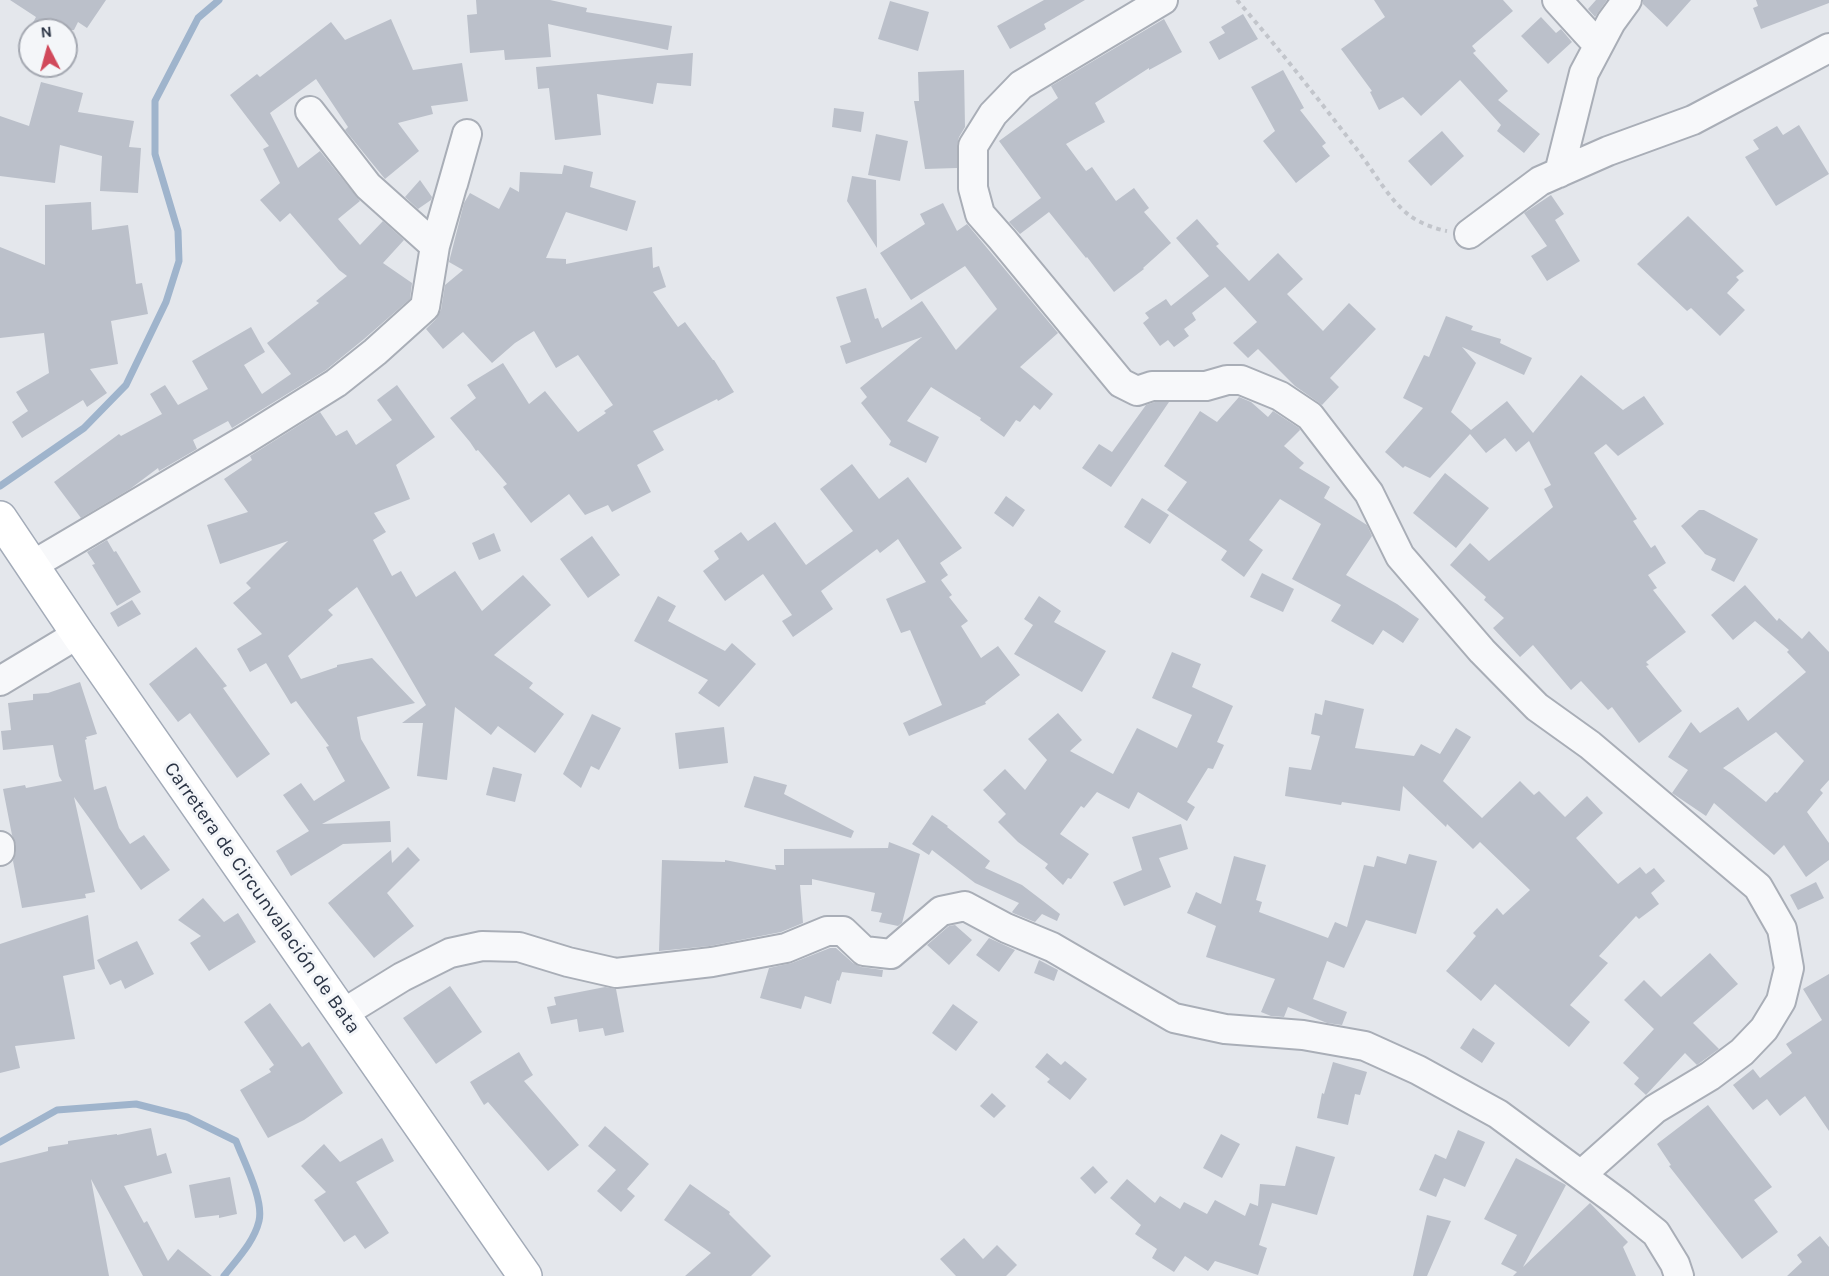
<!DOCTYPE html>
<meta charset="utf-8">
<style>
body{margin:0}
#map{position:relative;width:1829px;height:1276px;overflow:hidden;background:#e4e7ec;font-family:Karla,sans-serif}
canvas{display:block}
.north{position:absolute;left:18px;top:18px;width:60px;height:60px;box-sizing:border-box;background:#f4f6f9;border:2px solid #a4a8b1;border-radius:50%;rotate:354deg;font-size:16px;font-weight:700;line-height:24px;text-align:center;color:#2b3445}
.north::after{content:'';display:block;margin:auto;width:21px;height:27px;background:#d1495b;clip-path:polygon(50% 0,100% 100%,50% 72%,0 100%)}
</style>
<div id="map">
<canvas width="1829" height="1276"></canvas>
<div class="north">N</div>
</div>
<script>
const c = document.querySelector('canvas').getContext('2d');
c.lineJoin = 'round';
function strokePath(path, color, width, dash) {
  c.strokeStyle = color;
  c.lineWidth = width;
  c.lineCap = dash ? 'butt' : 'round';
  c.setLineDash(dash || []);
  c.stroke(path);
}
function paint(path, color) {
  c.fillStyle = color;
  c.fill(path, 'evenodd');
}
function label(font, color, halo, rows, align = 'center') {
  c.font = font + ' Karla,sans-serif';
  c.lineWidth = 6;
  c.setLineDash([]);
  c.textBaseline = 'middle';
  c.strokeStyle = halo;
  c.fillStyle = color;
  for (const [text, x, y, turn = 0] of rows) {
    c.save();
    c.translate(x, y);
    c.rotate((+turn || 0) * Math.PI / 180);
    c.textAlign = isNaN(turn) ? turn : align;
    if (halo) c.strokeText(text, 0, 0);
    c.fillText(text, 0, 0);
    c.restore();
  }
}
strokePath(new Path2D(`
 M0,486L84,428L126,385L166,302L179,261L178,231L155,154V101L198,18L219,0
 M0,1142L57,1110L136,1104L187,1117L236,1141C244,1162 264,1200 259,1221C254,1242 237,1259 224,1276`), '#9fb4cc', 7);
paint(new Path2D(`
 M10,0H106L87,28L78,22L74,30H29L36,17Z
 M476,0H550L587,8L586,12L672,26L668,50L548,24L551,57L505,60L504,50L470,53L467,15L477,14Z
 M1044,0H1085L1044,24L1046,29L1010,49L997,26Z
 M1374,0H1503L1513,11L1472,46L1476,51L1473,53L1508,91L1498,100L1540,134L1524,153L1497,131L1501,125L1460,80L1421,116L1403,97L1379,110L1370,92L1372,91L1341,49L1385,17Z
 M1596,0H1607L1595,17L1588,9Z
 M1643,0H1691L1667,27L1643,4Z
 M1756,0H1829V3L1761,29L1753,8L1758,6Z
 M890,1L929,12L918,51L878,39Z
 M1243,14L1258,39L1219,60L1209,42L1225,33L1221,27Z
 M1541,17L1556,33L1561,29L1572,42L1548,64L1521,36Z
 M391,19L413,70L462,63L468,101L431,106L433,114L398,123L419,151L385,179L345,130L348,127L316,79L270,113L298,168L320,151L360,201L338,219L360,245L383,221L404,240L383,263L412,283L410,299L364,339L326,370L232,428L228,421L193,440L197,449L159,471L158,468L130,489L81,518L54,482L119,434L121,436L162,414L150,394L165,385L178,405L208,389L192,361L251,327L265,352L244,365L262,394L291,374L267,343L319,303L316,301L347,276L339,270L290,213L280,222L260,200L280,183L263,149L269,146L230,95L257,74L260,77L331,22L345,40Z
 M1164,19L1182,52L1149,70V68L1095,103L1105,122L1066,144L1086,171L1092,167L1116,201L1134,188L1149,208L1144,212L1171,243L1143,268L1144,269L1114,292L1087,257L1086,258L1049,212L1020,234L1009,222L1041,198L999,141L1058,98L1051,86Z
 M693,53L691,86L657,83L653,104L597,94L601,135L555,140L549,88L538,89L536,67Z
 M964,70L965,127L959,137L957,145V168L925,169L914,101H919L918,72Z
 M1283,70L1304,108L1300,110L1326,143L1322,146L1330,156L1296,183L1263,141L1275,131L1251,87Z
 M41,82L83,93L78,112L134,121L129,147L141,148L138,193L100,191L102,156L60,145L55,183L0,176V116L29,126Z
 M834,108L864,112L861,132L832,127Z
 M1799,125L1829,174L1776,206L1745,157L1759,149L1753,140L1777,126L1783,135Z
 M1442,131L1464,156L1431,186L1408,161Z
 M876,134L908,141L900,181L868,175Z
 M564,165L593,172L590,187L636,201L627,231L566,212L546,258L566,259V264L652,247L653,268L659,266L666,287L653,292L678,327L685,322L713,360H714L734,392L718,401L717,399L653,431L664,450L637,465L651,492L612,512L608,505L585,515L569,494L531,523L503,487L507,484L478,450L476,451L470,442L450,418L476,398L467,385L503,363L529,404L545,391L578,432L606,413L604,411L613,405L578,355L556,368L534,331L515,343L492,363L463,332L443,349L426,329L436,319L441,310L445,285L463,270L449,262L464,203L470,193L499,209L510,187L519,192L520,172L562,174Z
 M852,176L876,180L877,248L847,201Z
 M420,180L432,197L431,200L418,209L405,197Z
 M1551,195L1564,214L1555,220L1580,261L1547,281L1531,256L1547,246L1524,213Z
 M91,202L92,230L128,225L136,284L142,283L148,314L111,321L118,364L90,369L107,393L87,407L83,400L22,438L12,422L28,411L16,392L49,373L44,333L0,338V247L45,265V205Z
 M943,203L957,231L967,224L1058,333L1020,367L1053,394L1040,410L1034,405L1020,422L1016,420L1004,437L980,420L981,418L931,387L907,421L939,437L926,463L889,445L891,441L861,403L867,397L860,388L922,337L846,364L840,346L851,342L836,297L866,288L875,319L878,318L882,328L922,301L956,350L997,309L965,266L911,300L880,253L925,224L920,214Z
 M1688,216L1744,271L1736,277L1739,280L1727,293L1745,310L1720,336L1691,308L1687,311L1637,264Z
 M1197,219L1219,244L1216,246L1249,281L1278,253L1303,279L1287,294L1323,331L1349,303L1376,329L1330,378L1339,387L1322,405L1295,386L1258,349L1248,358L1233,343L1257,322L1225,287L1192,313L1196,320L1184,329L1189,336L1174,347L1168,340L1160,346L1143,323L1149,318L1145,313L1166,299L1171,306L1209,276L1176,238Z
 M1446,316L1473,326L1471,330L1501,339L1500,343L1532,358L1524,375L1462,347L1476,363L1451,412L1471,430L1507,401L1533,433L1581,375L1623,410L1644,396L1664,424L1618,456L1606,444L1594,453L1637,519L1633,521L1651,548L1655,545L1666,563L1648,575L1657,588L1653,590L1686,632L1646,662L1649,665L1646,666L1682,711L1639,743L1612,707L1608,710L1581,681L1571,690L1533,645L1520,657L1493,628L1504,618L1484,600L1486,597L1450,565L1470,543L1489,561L1553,507L1544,489L1551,485L1529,441L1516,452L1505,438L1486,453L1470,434L1430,478L1405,466L1403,468L1385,452L1423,408L1403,398L1424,355L1429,357Z
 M397,385L435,437L396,465L410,499L374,513L386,532L373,540L392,576L401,571L416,597L455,571L482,611L523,575L551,605L494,655L533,683L529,688L564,714L535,753L498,726L491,735L455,707L447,780L417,776L423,723H402L426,705L357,587L328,610L333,615L288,656L301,679L337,667V665L372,658L415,703L357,717L361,739L390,788L322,824L390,821L391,842L343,844L291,876L276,851L309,831L283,795L301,783L314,801L345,781L326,747L329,746L296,701L291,704L266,663L250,672L237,649L262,634L233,603L251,588L246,583L288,541L220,564L207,525L248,512L224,479L252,460L250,456L320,412L336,436L347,430L356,445L392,420L377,400Z
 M1239,397L1251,402L1268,417L1273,411L1299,428L1300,430L1284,446L1304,463L1299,468L1330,487L1324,498L1367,525L1372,536L1346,575L1397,604L1419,619L1403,643L1383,630L1373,645L1331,621L1341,605L1292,579L1321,524L1280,499L1249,540L1263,550L1244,577L1221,560L1227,551L1167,510L1187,482L1164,466L1200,411L1217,422Z
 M1155,402H1169L1111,487L1082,468L1099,444L1112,452L1146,405Z
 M852,464L879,499L908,477L962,548L940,563L948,575L941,580L952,595L949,597L968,621L961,626L981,658L998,646L1020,675L985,702L986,704L909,736L903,723L942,705L910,630L901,633L886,599L926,582L898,539L880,553L877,549L821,591L833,609L793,637L782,621L792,615L763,574L725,601L703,571L719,559L714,551L741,532L748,541L775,522L806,565L853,531L820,489Z
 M1445,473L1489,508L1456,548L1413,513Z
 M1006,496L1025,510L1013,527L994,513Z
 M1142,498L1169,515L1150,544L1124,527Z
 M1699,510H1704L1758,539L1734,582L1711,570L1716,559L1705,554L1681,526Z
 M494,533L501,551L479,560L472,543Z
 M592,536L620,575L588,598L560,559Z
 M107,540L114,552L116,551L141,592L117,606L92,565L95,564L87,552Z
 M1262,573L1294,589L1283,612L1250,597Z
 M1745,585L1777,621L1779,618L1802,639L1809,631L1829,652V780L1820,790L1823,793L1807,812L1829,843V860L1806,877L1784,845L1774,855L1714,803L1706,816L1672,793L1688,770L1668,757L1691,722L1700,733L1738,707L1748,721L1806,672L1787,652L1789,650L1755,621L1733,640L1711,615ZM1776,732L1804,761L1777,793L1775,792L1766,802L1732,774L1723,768Z
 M658,596L676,606L668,621L725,651L732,643L756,664L719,707L698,693L708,680L634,641Z
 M1039,596L1061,611L1054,622L1106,651L1082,692L1014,654L1033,625L1024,619Z
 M132,600L141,614L118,627L110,613Z
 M196,647L227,686L223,688L270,754L237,778L190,713L178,722L149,684Z
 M1172,652L1201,664L1192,687L1233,706L1217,742L1224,745L1213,769L1208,768L1187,802L1195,807L1187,821L1138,792L1129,809L1097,792L1084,808L1081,806L1060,834L1089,854L1071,879L1068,878L1063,885L1045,868L1048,864L1018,842L998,822L1006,814L983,790L1005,769L1025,790L1047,760L1028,739L1058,713L1082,740L1070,751L1113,774L1137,728L1177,748L1192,715L1152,698Z
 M80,682L97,734L86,737L87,739L85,740L94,790L106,786L119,828L130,844L144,835L170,870L141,890L74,797L95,892L85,894L86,898L22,908L13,861L16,852V845L12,835L3,789L25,785L26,788L62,781L59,776L53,745L3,750L1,731L11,730L8,703L33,700V694L48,693Z
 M1325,700L1364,709L1355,748L1414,756L1421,744L1440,754L1456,728L1471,737L1443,781L1482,818L1520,781L1534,795L1539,791L1565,817L1587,796L1603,813L1576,838L1618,884L1640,867L1646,874L1654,868L1665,881L1651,893L1659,904L1639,919L1636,916L1599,956L1608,963L1570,1005L1590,1022L1569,1047L1495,984L1481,1001L1446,971L1476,936L1473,933L1497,908L1503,915L1530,890L1480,842L1473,849L1447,824L1446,827L1403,786L1400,811L1342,802L1341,805L1285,796L1289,767L1311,770L1320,736L1311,734L1315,713L1322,715Z
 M592,714L621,728L599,770L591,766L581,788L563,774Z
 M724,727L728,763L679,769L675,733Z
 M493,767L522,774L515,802L486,795Z
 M754,776L787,785L784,794L854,831L851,838L744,807Z
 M932,815L948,826L947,827L990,861L985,868L1022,885L1060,914L1057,921L1042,914L1035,922L1013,913L1012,912L1019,903L975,883L932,850L929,855L912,844Z
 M1181,824L1188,849L1159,858L1171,887L1124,906L1113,882L1142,870L1132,837Z
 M889,842L920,854L902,923L898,926L879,922L882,913L871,911L875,893L812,879V885H800L803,923L781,932L710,946L659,951L662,860L725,862V860L776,870L775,865H784V849L888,848Z
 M408,847L420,860L387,893L414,926L374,958L328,903L391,850L392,863Z
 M1409,854L1437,861L1416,934L1366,920L1344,968L1327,961L1313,999L1347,1012L1342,1025L1327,1023L1288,1007L1284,1017L1271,1016L1261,1012L1275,979L1206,957L1216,926L1187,913L1196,892L1221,904L1234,856L1266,865L1256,900L1262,902L1259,912L1328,938L1335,922L1347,927L1364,865L1374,867L1377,856L1406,864Z
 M1816,882L1824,898L1798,910L1790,895Z
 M203,898L224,922L238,913L256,942L209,971L190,943L201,936L178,920Z
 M88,915L95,969L63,976L75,1039L15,1046L20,1068L0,1073V944Z
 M955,925L972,940L949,965L927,945L949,926Z
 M989,938L1015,950L999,972L976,955Z
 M137,941L154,974L125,989L121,980L110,985L97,960Z
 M830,948H836L853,963L861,967L883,970L882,977L842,972L839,981L837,980L831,1004L805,996L801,1009L760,998L769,968L792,963Z
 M1710,953L1738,984L1693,1023L1719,1049L1697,1065L1685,1053L1646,1095L1634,1084L1639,1078L1623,1063L1654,1029L1624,1000L1644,980L1661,997Z
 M1039,960L1058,970L1054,981L1034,973Z
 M1829,974V1131L1805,1096L1780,1116L1767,1099L1753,1110L1733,1085L1753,1069L1760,1078L1792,1053L1786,1044L1822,1020L1803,989Z
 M450,986L482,1032L436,1064L403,1018Z
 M605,987L616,989L624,1032L605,1036L603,1028L579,1032L577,1019L551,1024L547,1007L556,1005L554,997Z
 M270,1003L302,1047L309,1042L343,1093L304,1120L268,1138L240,1090L271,1072L269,1069L274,1065L244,1022Z
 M953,1004L978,1022L956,1051L932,1033Z
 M1473,1028L1495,1043L1482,1063L1460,1048Z
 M519,1052L533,1075L524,1081L579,1145L548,1171L488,1102L484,1105L470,1082Z
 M1047,1053L1061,1065L1065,1061L1087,1079L1070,1100L1047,1082L1050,1079L1035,1067Z
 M1333,1062L1367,1072L1360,1095L1355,1094L1348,1125L1317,1118L1322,1093L1324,1094Z
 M992,1093L1006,1106L994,1118L980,1106Z
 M1708,1105L1772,1187L1754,1200L1778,1232L1742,1259L1669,1166L1671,1165L1657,1144Z
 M605,1126L649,1164L627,1189L635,1196L621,1212L597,1191L616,1170L588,1146Z
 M151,1128L157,1156L166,1153L172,1173L124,1186L144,1223L147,1221L168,1261L178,1249L212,1276H143L91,1179L109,1276H0V1163L48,1151V1147L68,1144V1141L117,1134V1135Z
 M1458,1130L1485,1142L1465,1187L1444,1178L1436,1197L1419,1190L1435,1154L1446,1159Z
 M1221,1134L1240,1144L1222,1178L1203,1168Z
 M382,1138L394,1161L356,1182L389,1233L365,1249L355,1235L344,1242L314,1200L326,1192L301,1166L324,1144L340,1162Z
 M1296,1146L1335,1157L1317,1215L1272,1203L1259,1245L1267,1248L1258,1275L1215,1261L1208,1271L1185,1256L1174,1272L1152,1258L1157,1249L1135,1234L1141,1225L1110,1198L1127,1179L1155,1203L1160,1196L1180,1209L1184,1202L1207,1214L1215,1200L1245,1216L1250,1203L1258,1206L1260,1184L1285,1186Z
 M1516,1158L1566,1185L1523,1267L1590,1203L1628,1242L1623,1247L1636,1276H1513L1517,1272L1501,1264L1517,1235L1484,1219Z
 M1093,1166L1108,1182L1095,1194L1080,1178Z
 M230,1177L237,1214L219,1218V1215L195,1218L189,1185Z
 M690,1184L730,1212L729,1214L771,1256L751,1276H685L711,1253L664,1220Z
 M1427,1215L1451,1221L1427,1276H1413Z
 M1820,1236L1829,1247V1276H1787L1802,1262L1797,1255Z
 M964,1238L983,1259L997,1245L1017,1265L1006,1276H956L940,1259Z`), '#bbc0ca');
const minor = new Path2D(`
 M1163,0L1021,85L993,114L973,146V188L980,214L1002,239L1121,383L1137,391L1152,386H1206L1227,380H1241L1280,396L1310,416L1369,493L1400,556L1482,651L1537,707L1590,745L1758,887L1782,929L1789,968L1781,1001L1764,1029L1742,1052L1710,1076L1655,1109L1581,1175
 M1557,0L1598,45
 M310,111L368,186L435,246
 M1559,173L1584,73L1611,22L1627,0
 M1469,234L1540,181L1608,151L1693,120L1829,48
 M31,566L248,438L336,383L375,352L425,307L435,246L467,134L453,184
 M0,681L78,634
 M0,846V851
 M342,1014L402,977L450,953L482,946L519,947L568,962L616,973L712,962L786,948L827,931H843L864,951L891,954L941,911L965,906L1006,928L1052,947L1174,1018L1225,1029L1303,1035L1365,1046L1418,1070L1498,1114L1620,1204L1656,1233L1675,1264L1679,1276`);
const major = new Path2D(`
 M0,518L78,634L525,1276`);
strokePath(minor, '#a9aeb7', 32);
strokePath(major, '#a3abb8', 36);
strokePath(new Path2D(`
 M1237,0C1278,48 1317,97 1355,147C1372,168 1388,199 1409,215C1419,223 1436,229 1447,231`), '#c2c5cb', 4, [4.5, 4.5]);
strokePath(minor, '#f7f8fa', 28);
strokePath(major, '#fff', 33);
label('20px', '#2b3445', '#f4f6f9', [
 ["Carretera de Circunvalación de Bata",262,898,55]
]);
</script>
